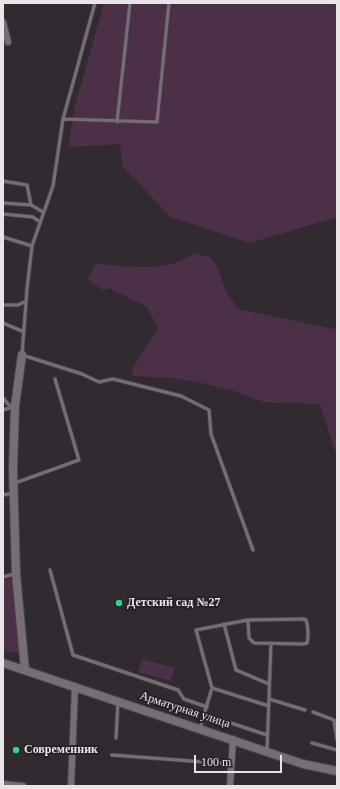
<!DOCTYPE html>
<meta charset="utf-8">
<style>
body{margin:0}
#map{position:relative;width:340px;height:789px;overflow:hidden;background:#322a31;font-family:"Times New Roman",serif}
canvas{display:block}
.frame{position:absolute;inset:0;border:4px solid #eae4e8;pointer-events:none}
.scale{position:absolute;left:194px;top:755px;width:88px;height:18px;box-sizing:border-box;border:2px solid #eae4e8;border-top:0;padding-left:5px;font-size:12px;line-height:14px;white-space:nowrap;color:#eae4e8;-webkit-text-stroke:3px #282127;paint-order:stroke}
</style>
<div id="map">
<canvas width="340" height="789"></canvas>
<div class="frame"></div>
<div class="scale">100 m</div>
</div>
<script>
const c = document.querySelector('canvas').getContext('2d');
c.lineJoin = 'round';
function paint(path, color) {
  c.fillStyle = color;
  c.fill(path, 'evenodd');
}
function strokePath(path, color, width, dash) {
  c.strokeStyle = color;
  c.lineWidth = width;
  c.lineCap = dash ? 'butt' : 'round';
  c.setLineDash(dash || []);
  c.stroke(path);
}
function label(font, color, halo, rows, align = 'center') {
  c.font = font + ' "Times New Roman",serif';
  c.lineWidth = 4;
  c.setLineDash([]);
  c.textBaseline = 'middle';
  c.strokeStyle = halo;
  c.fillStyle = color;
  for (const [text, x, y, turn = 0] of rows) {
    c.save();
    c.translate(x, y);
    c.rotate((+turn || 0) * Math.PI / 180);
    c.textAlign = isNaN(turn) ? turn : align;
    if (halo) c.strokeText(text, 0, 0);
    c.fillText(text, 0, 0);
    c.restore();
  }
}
paint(new Path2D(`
 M104,3H334L337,9V217L250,243L171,217L123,167L120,144L68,147L75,106Z
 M194,253L211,258L219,271L225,290L238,309L334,329L337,327V457L320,404L264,402L234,391L202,383L172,378L133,376L132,369L158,328L147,307L109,288L103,290L88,280L96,263C117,267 158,270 177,262C183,260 188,256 194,253Z
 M11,578L19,653L5,651L3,644V580Z
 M142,659L175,668L171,681L138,672Z`), '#4b3047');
const service = new Path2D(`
 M95,3L63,119L53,186L32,246L27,289L22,355L82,374L99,382L113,379L181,396L209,410L211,434L253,550
 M63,119L157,122L169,3
 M117,122L130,3
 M3,181L27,185L31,205L43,212
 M3,203L31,205
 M3,214L33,217L40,222
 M3,237L32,246
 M3,305H18L26,301
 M3,323L24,332
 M3,398L9,405L15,406
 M3,410L13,407
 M15,483L79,460L55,379
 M3,495L14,493
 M50,570L73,655L178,690L184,699L207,707
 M3,577L14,574
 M303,619L306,620C308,626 309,636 307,643L303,644L254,643L249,638L248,620Z
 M224,624L236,670L269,684
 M212,688L269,706
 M269,699L305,710
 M313,712L334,720L337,740
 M204,714L267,735
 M200,728L212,688L196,630L248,620
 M116,738L118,702
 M312,743L337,750
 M267,751L271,643
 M112,755L231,764`);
const minor = new Path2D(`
 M3,22L8,42
 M3,784L23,786
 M71,786L75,686
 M230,786L233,739`);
const tertiary = new Path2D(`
 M22,355L15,406L13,468L16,574L25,670
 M3,663L303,764L337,771`);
strokePath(service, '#4c454b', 4.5);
strokePath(minor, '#4c454b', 8);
strokePath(tertiary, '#4c454b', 10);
strokePath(service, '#776e75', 3);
strokePath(minor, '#776e75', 6);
strokePath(tertiary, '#776e75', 8);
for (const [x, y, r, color] of [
 [119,603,4,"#27d885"],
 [16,750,4,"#27d885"]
]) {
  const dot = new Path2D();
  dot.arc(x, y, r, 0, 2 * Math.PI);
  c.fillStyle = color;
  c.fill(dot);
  strokePath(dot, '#282127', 1.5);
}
label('bold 12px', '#eae4e8', '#282127', [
 ["Детский сад №27",127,603],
 ["Современник",24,750]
], 'left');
label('12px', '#eae4e8', '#282127', [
 ["Арматурная улица",185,710,18]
]);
</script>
